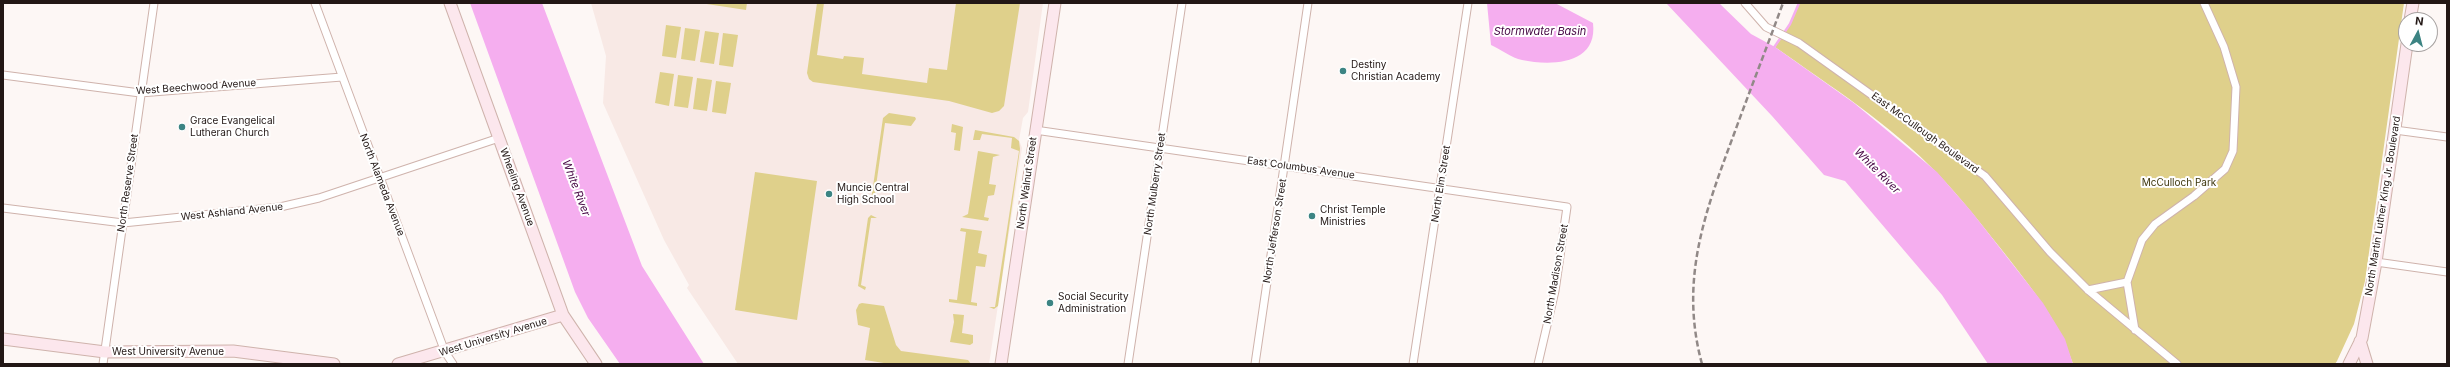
<!DOCTYPE html>
<style>
body{margin:0}
#map{position:relative;width:2450px;height:367px;overflow:hidden;background:#fdf7f5;font-family:Inter,sans-serif}
canvas{display:block}
.frame{position:absolute;inset:0;border:4px solid #221715;pointer-events:none}
.north{position:absolute;left:2398px;top:12px;width:40px;height:40px;box-sizing:border-box;background:#fff;border:1px solid #a7a2a1;border-radius:50%;rotate:7deg;font-size:11px;font-weight:700;line-height:16px;text-align:center;color:#221715}
.north::after{content:'';display:block;margin:auto;width:14px;height:18px;background:#3c8483;clip-path:polygon(50% 0,100% 100%,50% 72%,0 100%)}
</style>
<div id="map">
<canvas width="2450" height="367"></canvas>
<div class="frame"></div>
<div class="north">N</div>
</div>
<script>
const c = document.querySelector('canvas').getContext('2d');
c.lineJoin = 'round';
function paint(path, color) {
  c.fillStyle = color;
  c.fill(path, 'evenodd');
}
function strokePath(path, color, width, dash) {
  c.strokeStyle = color;
  c.lineWidth = width;
  c.lineCap = dash ? 'butt' : 'round';
  c.setLineDash(dash || []);
  c.stroke(path);
}
function label(font, color, halo, rows, align = 'center') {
  c.font = font + ' Inter,sans-serif';
  c.lineWidth = 4;
  c.setLineDash([]);
  c.textBaseline = 'middle';
  c.strokeStyle = halo;
  c.fillStyle = color;
  for (const [text, x, y, turn = 0] of rows) {
    c.save();
    c.translate(x, y);
    c.rotate((+turn || 0) * Math.PI / 180);
    c.textAlign = isNaN(turn) ? turn : align;
    if (halo) c.strokeText(text, 0, 0);
    c.fillText(text, 0, 0);
    c.restore();
  }
}
paint(new Path2D(`
 M591,3H1043L1028,112L1023,118L1019,140L1022,148L989,364H738L687,288L689,285L664,240L603,103L606,56Z`), '#f8e9e5');
paint(new Path2D(`
 M700,3H747L746,10Z
 M817,3H824L817,55L843,59L844,56L864,58L862,74L927,83L929,68L947,70L956,3H1020L1004,106L999,111L992,113L949,101L813,82L809,79L807,73Z
 M1799,3H2404L2365,281L2354,324L2337,361L2335,364H2073C2059,322 2035,293 2009,259C1986,230 1963,200 1937,173C1890,124 1830,86 1775,47L1790,24Z
 M666,25L681,27L676,58L662,56Z
 M685,28L700,30L695,61L681,59Z
 M705,31L719,33L714,64L700,62Z
 M723,33L738,35L733,67L719,65Z
 M660,72L674,74L669,106L655,103Z
 M678,75L693,77L688,108L674,106Z
 M697,78L712,80L707,111L693,109Z
 M716,81L731,83L726,114L712,112Z
 M889,113L915,117L916,119L911,126L885,123L874,200L878,202V205L871,200L883,118Z
 M952,124L963,127L960,151L954,150L956,133L951,132Z
 M975,130L1014,137L1019,141L1020,149L998,306L994,309L989,307H995L1019,151L1011,148L1012,138L982,134L980,140H973Z
 M978,151L1000,155L993,157L989,184L996,185L994,195L988,196L984,217L989,218L988,221L962,217L968,214Z
 M755,172L817,181L797,320L735,310Z
 M871,215L877,218H871L861,285L866,287L865,290L858,286L868,218Z
 M961,228L982,231L978,253L987,255L985,267L976,266L971,302L977,303V306L949,302V299L957,300L966,232L960,231Z
 M862,303L884,306L896,345L901,351L968,360L971,364H890L865,360L870,328L858,325L856,310L859,304Z
 M953,314L964,315L962,333L973,335V343L970,345L950,342L954,322Z`), '#dfd08b');
paint(new Path2D(`
 M470,3H542L642,266L704,364H620L588,318L575,292Z
 M1487,3H1555L1593,23C1598,65 1551,66 1522,60C1512,58 1500,49 1491,45Z
 M1666,3H1719L1751,34L1775,47L1854,103L1937,172L1971,211L2043,303L2065,339L2073,364H1988L1942,295L1845,181L1824,175L1772,116Z`), '#f5aeef');
strokePath(new Path2D(`
 M1773,49L1790,24L1799,3`), '#f5aeef', 2.5);
const street = new Path2D(`
 M315,3L445,352L453,364
 M1745,3L1766,27L1799,43L1985,176L2050,252L2088,290L2177,364
 M3,75L140,93L342,77
 M1035,130L1567,207L1555,291L1538,364
 M2395,130L2447,137
 M3,208L123,223L280,207L319,198L499,138
 M2376,262L2447,272
 M2088,290L2127,282
 M2135,330L2127,282L2142,240L2155,224L2194,196L2225,169L2233,151L2236,87L2224,47L2204,3
 M103,364L154,3
 M1128,364L1182,3
 M1255,364L1308,3
 M1413,364L1468,3`);
const secondary = new Path2D(`
 M450,3L563,315L596,364
 M2410,20L2413,3
 M3,339L105,352L233,351L334,364
 M2360,341L2367,364
 M398,364L563,315
 M1001,364L1055,3
 M2349,364L2362,338L2376,262L2407,44`);
strokePath(street, '#cfb3ac', 9);
strokePath(secondary, '#cfb3ac', 13);
strokePath(street, '#fff', 7);
strokePath(secondary, '#fce7ed', 11);
strokePath(new Path2D(`
 M1702,364C1679,280 1705,212 1734,134C1750,90 1767,47 1783,3`), '#918987', 2.5, [6, 3]);
for (const [x, y, r, color] of [
 [1343,71,4,"#3c8483"],
 [182,127,4,"#3c8483"],
 [829,194,4,"#3c8483"],
 [1312,216,4,"#3c8483"],
 [1050,303,4,"#3c8483"]
]) {
  const dot = new Path2D();
  dot.arc(x, y, r, 0, 2 * Math.PI);
  c.fillStyle = color;
  c.fill(dot);
  strokePath(dot, '#fff', 1.5);
}
label('10px', '#221715', '#fff', [
 ["Destiny",1351,65],
 ["Christian Academy",1351,77],
 ["Grace Evangelical",190,121],
 ["Lutheran Church",190,133],
 ["Muncie Central",837,188],
 ["High School",837,200],
 ["Christ Temple",1320,210],
 ["Ministries",1320,222],
 ["Social Security",1058,297],
 ["Administration",1058,309]
], 'left');
label('10px', '#221715', '#fff', [
 ["West Beechwood Avenue",196,87,-4],
 ["East McCullough Boulevard",1925,133,36],
 ["East Columbus Avenue",1301,168,8],
 ["North Reserve Street",128,183,-82],
 ["North Walnut Street",1027,183,-82],
 ["North Mulberry Street",1155,184,-82],
 ["North Elm Street",1441,184,-81],
 ["North Alameda Avenue",382,185,69],
 ["Wheeling Avenue",517,187,70],
 ["North Martin Luther King Jr. Boulevard",2383,206,-81],
 ["West Ashland Avenue",232,212,-6],
 ["North Jefferson Street",1275,231,-81],
 ["North Madison Street",1556,274,-80],
 ["West University Avenue",493,337,-17],
 ["West University Avenue",168,352]
]);
label('10px', '#3e360d', '#fff', [
 ["McCulloch Park",2179,183]
]);
label('italic 11px', '#460744', '#fff', [
 ["Stormwater Basin",1540,32],
 ["White River",1877,171,45],
 ["White River",576,188,69]
]);
</script>
